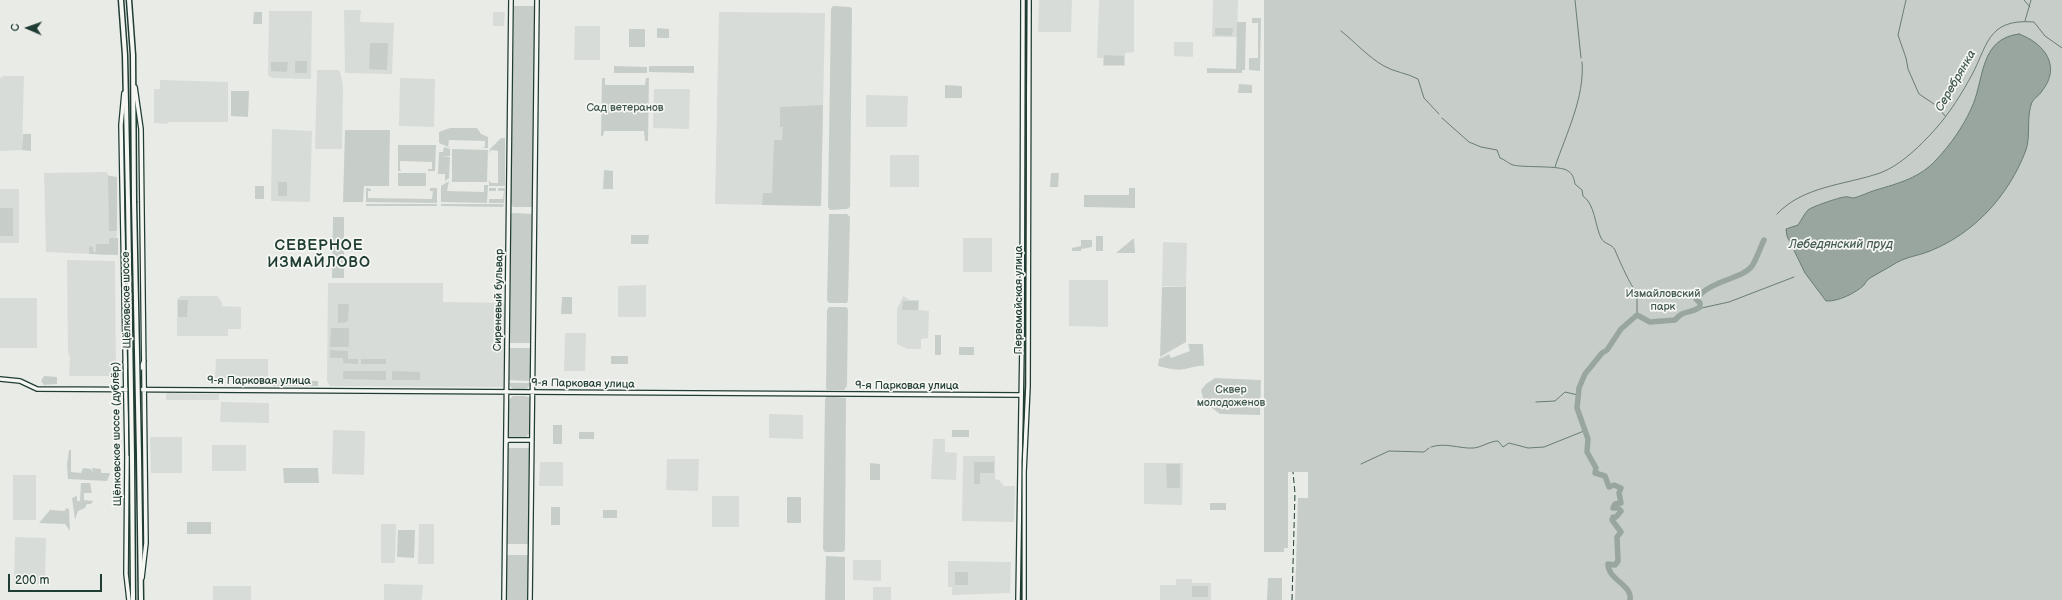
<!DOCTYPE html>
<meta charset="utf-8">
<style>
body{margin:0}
#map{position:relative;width:2062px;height:600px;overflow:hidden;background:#e9ebe7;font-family:"Balsamiq Sans",sans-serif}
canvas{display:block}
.north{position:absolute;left:8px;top:8px;width:40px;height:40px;-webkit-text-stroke:3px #f6f6f2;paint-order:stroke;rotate:272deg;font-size:11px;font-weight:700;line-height:16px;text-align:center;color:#1f3d34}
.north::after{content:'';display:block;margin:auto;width:14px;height:18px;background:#1f3d34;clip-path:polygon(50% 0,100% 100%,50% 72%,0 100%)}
.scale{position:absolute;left:8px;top:574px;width:94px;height:18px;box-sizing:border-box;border:2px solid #1f3d34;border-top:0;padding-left:5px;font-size:12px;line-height:14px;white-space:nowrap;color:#1f3d34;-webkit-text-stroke:3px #f6f6f2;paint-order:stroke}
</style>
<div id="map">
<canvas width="2062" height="600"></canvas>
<div class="north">С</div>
<div class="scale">200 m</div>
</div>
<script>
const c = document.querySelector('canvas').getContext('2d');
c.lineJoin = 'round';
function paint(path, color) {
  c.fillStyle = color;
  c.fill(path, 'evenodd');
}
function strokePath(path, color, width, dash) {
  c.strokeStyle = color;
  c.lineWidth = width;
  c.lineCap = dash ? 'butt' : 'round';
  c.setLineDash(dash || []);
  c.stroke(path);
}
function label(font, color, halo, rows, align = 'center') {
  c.font = font + ' "Balsamiq Sans",sans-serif';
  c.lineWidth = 3.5;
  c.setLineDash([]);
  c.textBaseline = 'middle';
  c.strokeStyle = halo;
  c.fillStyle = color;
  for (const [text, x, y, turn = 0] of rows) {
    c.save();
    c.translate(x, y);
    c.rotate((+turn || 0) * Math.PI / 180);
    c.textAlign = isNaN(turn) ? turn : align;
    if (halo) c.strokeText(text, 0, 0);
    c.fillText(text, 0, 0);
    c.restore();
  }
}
paint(new Path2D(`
 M1039,0H1072L1071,32H1038Z
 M1099,0H1134V52L1125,53V66H1103V58H1097Z
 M1213,0H1238L1237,37H1212Z
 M344,10H361L360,22L394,23L392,74L345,73Z
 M269,11H312L311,79L272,78L268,75Z
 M493,12H505L504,26H493Z
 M719,12L825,13L821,206L715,204Z
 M575,26H600V60H574Z
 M1174,42H1193V57L1174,56Z
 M317,70H339L341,75L343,86L342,149H315Z
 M4,76H24L22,150L0,151V78Z
 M400,78L435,79L434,127L399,126Z
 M160,80L228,82V122H168V124L154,123V89H160Z
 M654,89H690L689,129L653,128Z
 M866,95L908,96L907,127H866Z
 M272,129L312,131L310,202L271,201Z
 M890,155H919V187H890Z
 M107,172L108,175L116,177L117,255L46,252L44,173Z
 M0,189H19V243H0Z
 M963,238H992V272H963Z
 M1163,242L1187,243L1186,287L1162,286Z
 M67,260L115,261L116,376H69L70,357L68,352Z
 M1069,280H1108V327L1069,326Z
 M328,283H443V302L506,303L503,387L330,386L327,381Z
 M646,285V317H618V286Z
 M181,296H217L222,302V306L241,307V329H228V336H177V299Z
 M903,296L910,300H919V310L929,311L928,338L921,339V349H907L897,344V309Z
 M0,298H37V348H0Z
 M565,333H586L585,371H564Z
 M216,359H268V378H215Z
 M166,393L219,394V400H166Z
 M221,402L269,403V423L220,422Z
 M769,414L803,415V439L769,438Z
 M333,430L365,431L364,475L332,474Z
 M150,437H182V473H151Z
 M933,439H945V452L957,453L956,480L931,479Z
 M212,445H246V471H212Z
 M963,456H995V479L999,480L1004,486H1015L1014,522L962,521Z
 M667,459H699L698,491L666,490Z
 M540,462H563V486H539Z
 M1144,463H1183L1182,505L1144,504Z
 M13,475H36V520H13Z
 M712,496H739V527H712Z
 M381,524H396L395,563H381Z
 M419,524H434V564H418Z
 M15,537L46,538L45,584H14Z
 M853,560H881V581L853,580Z
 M948,561L1011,562L1010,593L952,595V587H948Z
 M1176,579H1192V583H1211V600H1160V585H1176Z
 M384,584L423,585L422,598L421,600H384Z
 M213,586H251V600H213Z
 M873,587H891V600H873Z`), '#d8dcd8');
paint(new Path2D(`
 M1264,0H2062V600H1295L1298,498H1308V472H1288V548H1284V552H1264Z
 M514,6H536L532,207H513L511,204Z
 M833,6L850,7L852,9L850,207L847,209L830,210L828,207L831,9Z
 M254,12H262V24H253Z
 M1252,18H1261L1260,71L1249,70V58H1258V23H1252Z
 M1237,22H1246L1245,70H1242V73H1207V68L1236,69Z
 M657,28L669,29V38H657Z
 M1215,28H1233L1232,36L1215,35Z
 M629,29H645V47H629Z
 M370,43H388L387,70L369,69Z
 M1104,55L1124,56V65H1104Z
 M295,61H307V73H295Z
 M271,62H288L287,72L271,71Z
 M614,66L647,67V73H614Z
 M649,66H694V73L649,72Z
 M602,78H605V85H645L646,78H649L648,141H645L644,131H604L603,136H601Z
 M1239,84L1252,85V93H1238Z
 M945,85L962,86V98H945Z
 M231,91H249L248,117L231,116Z
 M823,105L821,206L762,205L763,193H772L774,140H782L783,127H780V107Z
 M450,128H477L481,134L488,137V148H481L485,147V141L449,140L448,146L451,148L439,143V132Z
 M345,130H390L389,186H364L363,202H343Z
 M23,134H31V151L22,150Z
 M501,138H505V186H489V180L491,183H498V151L491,150L489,154L490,149Z
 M398,145H436L435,171H428V169H432V162L400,161V169L401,171H398Z
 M444,147L450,149V156H441L450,157L449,178L445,181V174H438L439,152H443Z
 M452,149L488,150L487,182H452Z
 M604,170L613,171V189H603Z
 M398,173H426V186H398Z
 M1051,173H1059L1058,187H1050Z
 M108,176L117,177V231H109Z
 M449,181L447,191L484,192V185H488L487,203L441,202V186Z
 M278,182H287V196H278Z
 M255,186H264V199H255Z
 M366,188L371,189V191H368V198L432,199L433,191H430V188H437V203L366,202Z
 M489,188H496V191H489V199H503L504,191H498V188H505L504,203H489Z
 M1129,188H1135V208L1084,207V195H1129Z
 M366,204H437V206H366Z
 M441,204H504L503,207L441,206Z
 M0,208H13V236H0Z
 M513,213L533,214L531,343H510L511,214Z
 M829,214H847L850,217L848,300L847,303H829L827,300Z
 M333,217H344V278H332Z
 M631,235H649L648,244H631Z
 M1096,236H1103V251H1096Z
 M109,238H118V255L89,254V246L93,247V252H96V244H109Z
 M1134,238L1135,253H1116Z
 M1081,240H1092V247L1081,249V251H1072V248L1081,246Z
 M1162,287H1186V342L1160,357Z
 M562,297H572V314H561Z
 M178,300H188L187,317H178Z
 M903,301H918V310H902Z
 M338,304H349L348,320L347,322L338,323Z
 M829,307H846L848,309L847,386L844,390H827L826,388L827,310Z
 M331,328H349V347H330Z
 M935,335H941V355H935Z
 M1188,344H1203L1204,366C1197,365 1192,368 1185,369C1176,371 1167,368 1158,366L1159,359L1169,354L1171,358L1190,351Z
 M959,347H974V355H959Z
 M510,348H531V381L509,380Z
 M330,350L348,351V359H358V364L343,363V358H330Z
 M611,356H628V364H611Z
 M361,359H386V364H361Z
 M343,371H386V380L343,379Z
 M392,371L420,372V380H392Z
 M44,376L57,377V384L44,385L41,381Z
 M1215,378L1261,380L1260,415L1220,414L1204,402L1201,390L1206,384Z
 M273,380L318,381V386H273Z
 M509,383H531L527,389H513L510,386Z
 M513,396H526L530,398V433L526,437H508L509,400Z
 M827,396L846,398L845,550L843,552H825L823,549L825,399Z
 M553,425H562V444H553Z
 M952,430H969V437H952Z
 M579,432H594V439H579Z
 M508,448H530L528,544H507Z
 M69,450H71V472L81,473L83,468L91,469L93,473L92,468L101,469V473H109L110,474L107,481L68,479L67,465Z
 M974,462H994V473H980V484H974Z
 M870,463L880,464V480H870Z
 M1166,464H1180V488H1167Z
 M283,468H318L319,483H284Z
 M81,483H90L92,493H84V500L93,501L91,504H87L85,508L78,511L75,520L72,498L77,496V501H80Z
 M787,497H801V523H787Z
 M1210,503H1226V510H1210Z
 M551,507H560V525H551Z
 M66,508L69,509L70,531L65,524L39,523L51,509V510L65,511Z
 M603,510H617V518H603Z
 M187,522H211V534H187Z
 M398,530H415L414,558L397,557Z
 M506,555H528V600H506Z
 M826,556L845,557V600H825Z
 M955,572H968V585H955Z
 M1268,578H1282V600H1267Z
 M1192,586H1208V597H1192Z`), '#c7cec9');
const water = new Path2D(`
 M2019,34C2044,43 2062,66 2042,91C2039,96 2035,97 2032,102C2026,117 2031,135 2026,150C2009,195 1975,233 1930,251C1915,257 1906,256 1891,266C1884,270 1877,274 1870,278C1867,280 1866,282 1864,285C1856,293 1837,302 1826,301L1805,273L1787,236L1786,229L1798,225C1801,221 1804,214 1808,210C1811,207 1840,197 1845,197C1847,196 1851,198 1854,198C1861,196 1869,192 1876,190C1899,183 1920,178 1937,159C1950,145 1963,127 1971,109C1985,81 1978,39 2019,34Z`);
paint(water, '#99a6a0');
strokePath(water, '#687c75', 1);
strokePath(new Path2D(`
 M1575,0L1581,58
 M1906,0L1898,35L1906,58L1908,69L1919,94L1937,106L1945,116
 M2024,0L2030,7
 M2025,21L2031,0
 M1341,31C1355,42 1368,57 1384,66C1394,72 1407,73 1418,79L1424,98L1439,114
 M1442,118L1469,142L1481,147L1497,150L1500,158C1504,159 1509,164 1513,165C1525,168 1561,165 1568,171C1573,174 1574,179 1575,184L1582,190L1583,196C1595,204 1595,226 1601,238C1604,244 1612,244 1615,250C1619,260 1631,287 1637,293V315
 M1555,167C1566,134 1585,97 1582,62
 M1777,214C1803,186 1845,185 1880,173C1897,167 1916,150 1928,137C1944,121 1958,100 1969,80C1988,48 1985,18 2034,22L2045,36L2062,48
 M1697,309L1729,302L1794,277
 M1536,402L1555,401L1565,392L1578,395
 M1431,447C1446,442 1459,449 1474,448C1482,447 1490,441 1498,441L1503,447L1509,443L1528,448L1544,447L1584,431
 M1361,464L1389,451L1424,452L1429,448`), '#687c75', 1);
strokePath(new Path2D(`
 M1630,600C1633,585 1608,580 1608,564L1615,565L1618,561L1617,537L1621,532L1612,520L1613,517H1616L1621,511L1618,508H1613L1615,504L1621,503L1619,493L1621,488L1614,485L1609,487L1605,476L1595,473L1596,468L1587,452L1588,439L1577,408L1579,388L1585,374L1602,353L1607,350L1621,329L1637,315L1650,322L1675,320C1684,309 1691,314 1700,307V303L1696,299C1712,279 1741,280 1752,266C1757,258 1760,248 1764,240`), '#99a6a0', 5.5);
const secondary = new Path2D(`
 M135,87L141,129L146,543L142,578
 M124,93L121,125L127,455L126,574L129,600
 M125,362L130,369H140L144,361
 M0,379L20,381L37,389L1021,395
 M506,442L508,440H532
 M504,600L511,0
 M530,600L537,0
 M1018,600L1022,345L1023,0
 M1024,600V472L1028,386L1029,0`);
const primary = new Path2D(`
 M121,0L125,55L128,201
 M129,0L133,55L134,201
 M139,455L141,600
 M132,456L133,600`);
strokePath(secondary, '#1f3d34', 6);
strokePath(primary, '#1f3d34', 7);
strokePath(secondary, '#f6f6f2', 3.5);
strokePath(primary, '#f6f6f2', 4);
strokePath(new Path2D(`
 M1022,600V461L1025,386L1027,0`), '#1f3d34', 1);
strokePath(new Path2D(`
 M1292,600L1295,493L1293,472`), '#1f3d34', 1, [6, 3]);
const primaryBridge = new Path2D(`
 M128,201L132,456
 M134,201L139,455`);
strokePath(primaryBridge, '#1f3d34', 7, []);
strokePath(primaryBridge, '#f6f6f2', 4);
label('11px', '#415a52', '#f6f6f2', [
 ["Сад ветеранов",625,108],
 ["Измайловский",1663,294],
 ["парк",1663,307],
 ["Сквер",1231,390],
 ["молодоженов",1231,403]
]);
label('11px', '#1f3d34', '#f6f6f2', [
 ["Щёлковское шоссе",127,300,-91],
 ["Сиреневый бульвар",499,300,-89],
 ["Первомайская улица",1019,300,-90],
 ["9-я Парковая улица",259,381],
 ["9-я Парковая улица",583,384,1],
 ["9-я Парковая улица",907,386],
 ["Щёлковское шоссе (дублёр)",117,434,-91]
]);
label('italic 12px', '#445c54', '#f6f6f2', [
 ["Серебрянка",1956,81,-60],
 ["Лебедянский пруд",1841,245]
]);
c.letterSpacing = '1px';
label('bold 15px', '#1f3d34', '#f6f6f2', [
 ["СЕВЕРНОЕ",319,246],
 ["ИЗМАЙЛОВО",319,263]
]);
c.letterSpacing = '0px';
</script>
